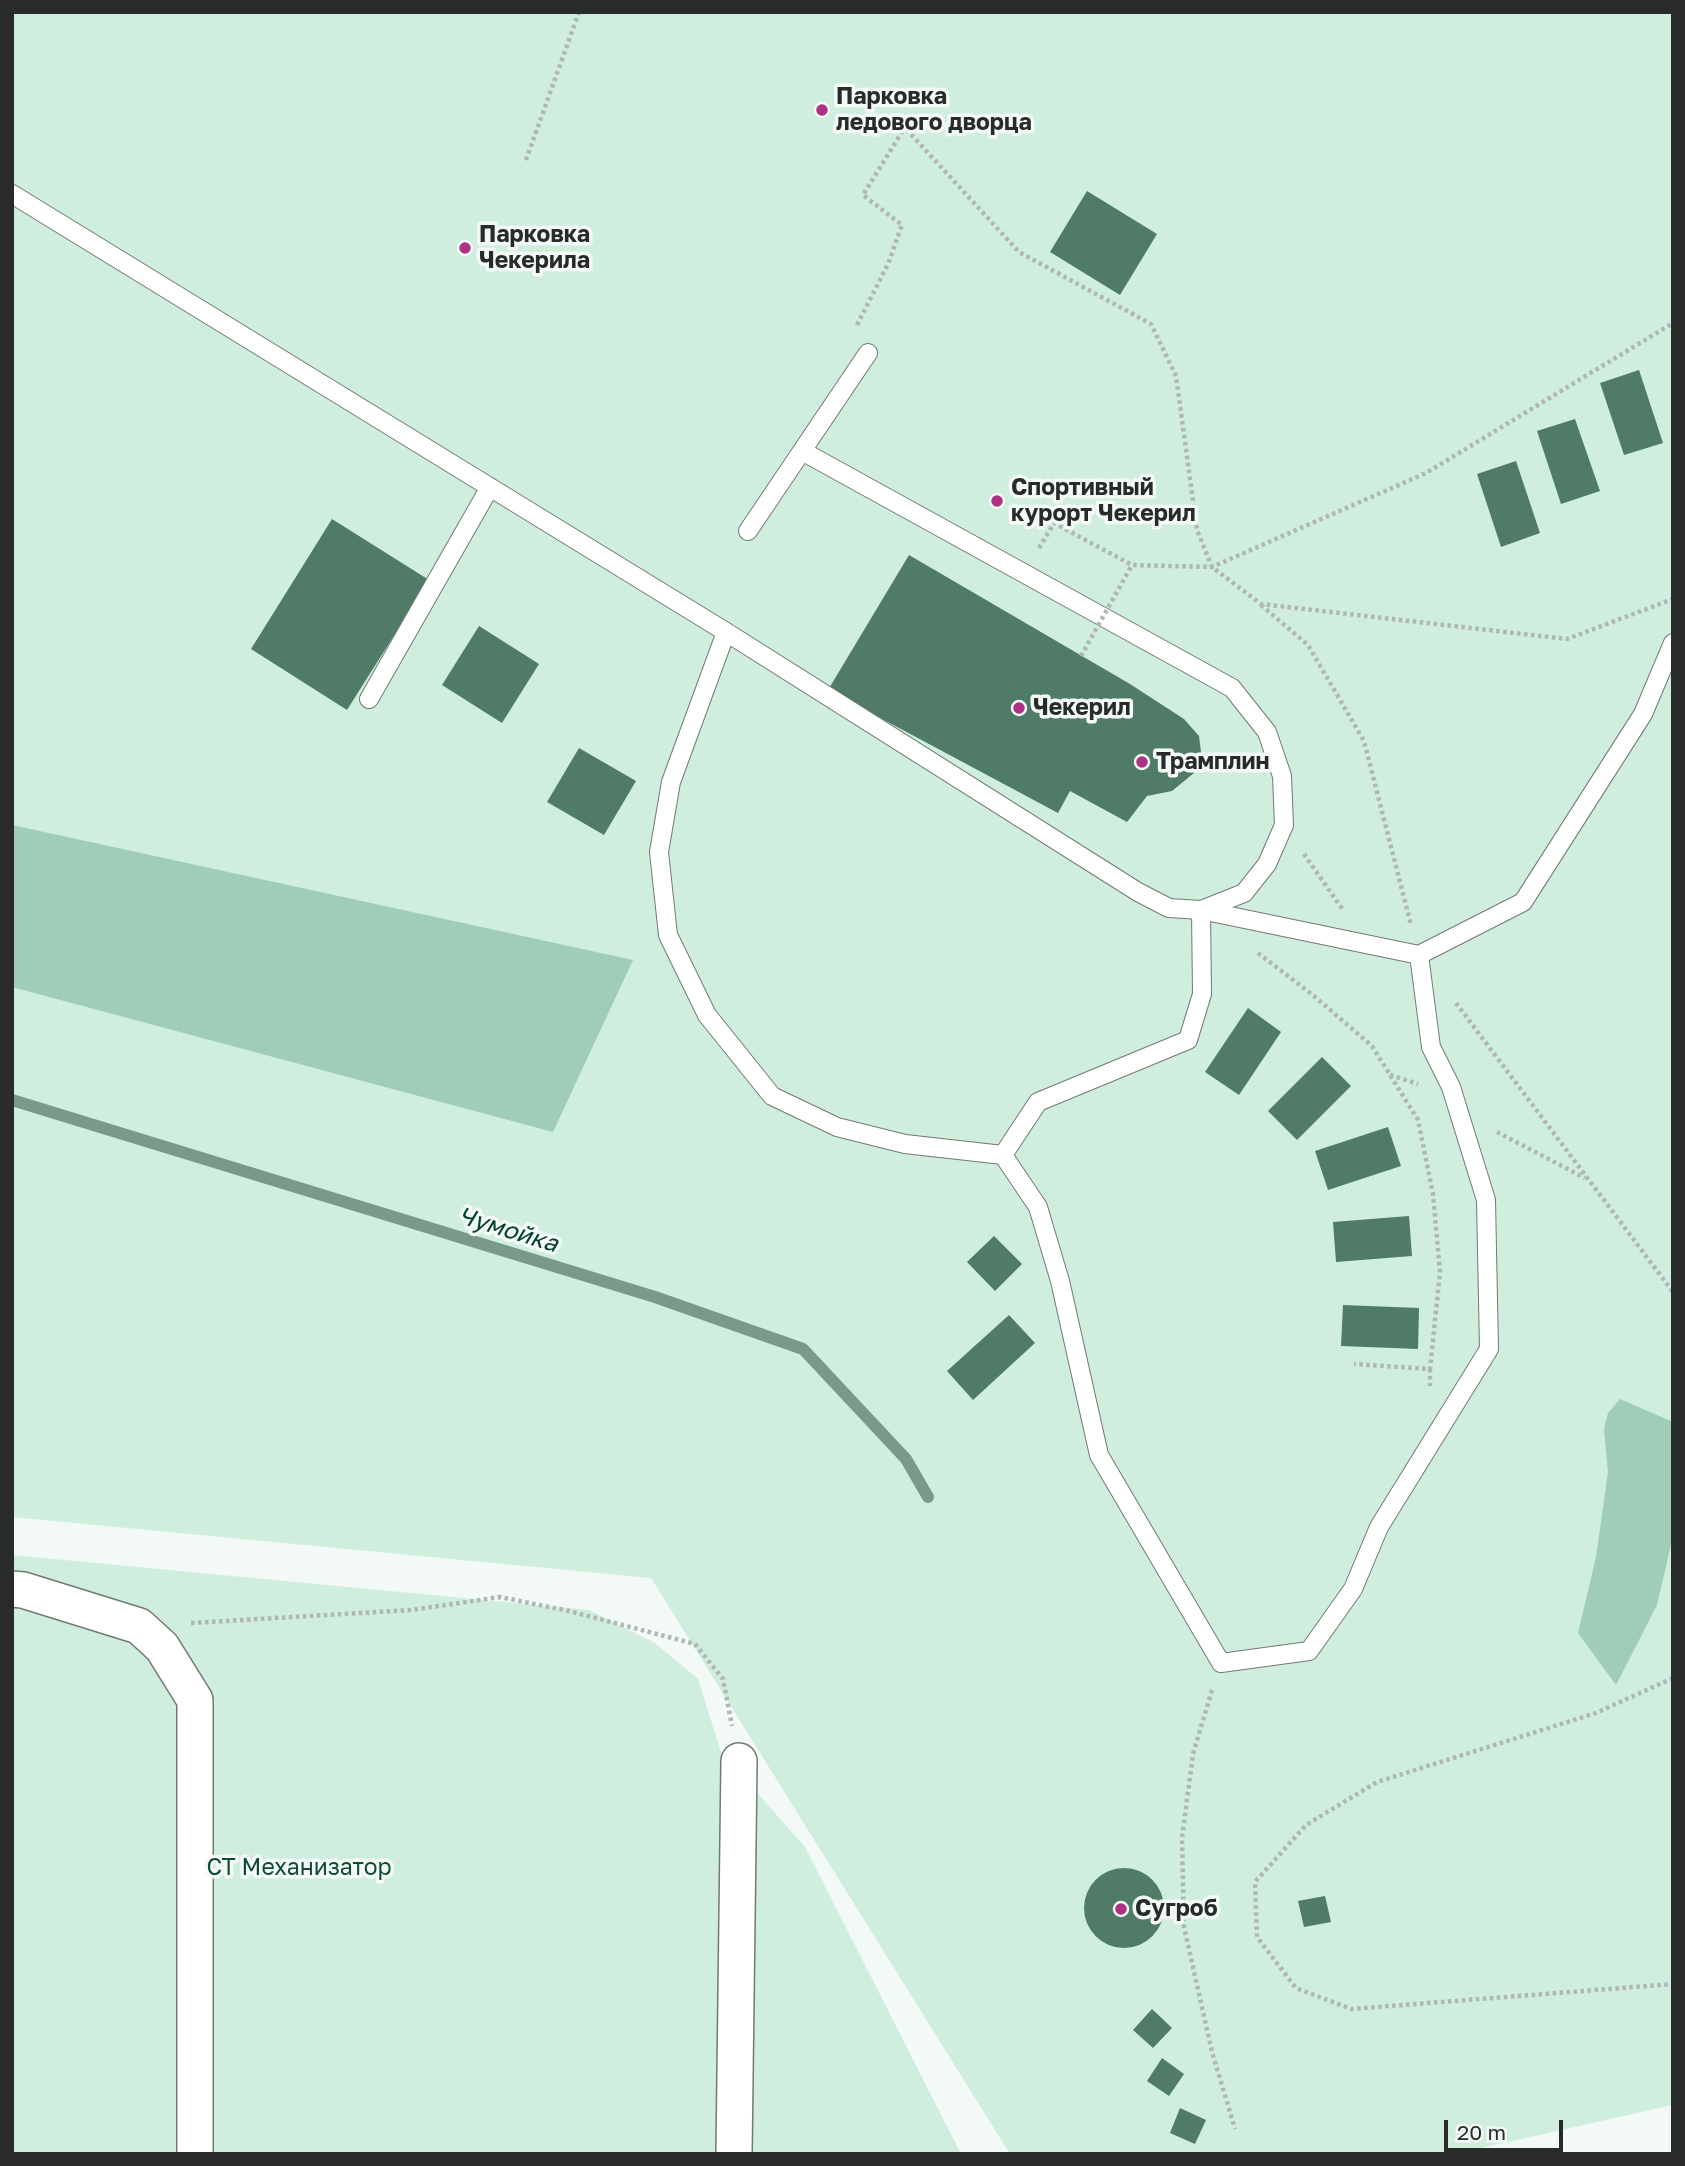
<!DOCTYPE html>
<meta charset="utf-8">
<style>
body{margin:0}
#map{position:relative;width:1685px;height:2166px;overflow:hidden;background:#f2f9f6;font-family:"Golos Text",sans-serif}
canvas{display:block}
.frame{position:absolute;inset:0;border:14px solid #282b2a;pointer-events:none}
.scale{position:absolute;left:1444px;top:2120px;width:119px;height:32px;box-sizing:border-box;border:4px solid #282b2a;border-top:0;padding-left:9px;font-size:21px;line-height:24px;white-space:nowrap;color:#282b2a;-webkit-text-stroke:5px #f2f9f6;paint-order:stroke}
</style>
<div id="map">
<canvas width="1685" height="2166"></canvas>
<div class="frame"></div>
<div class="scale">20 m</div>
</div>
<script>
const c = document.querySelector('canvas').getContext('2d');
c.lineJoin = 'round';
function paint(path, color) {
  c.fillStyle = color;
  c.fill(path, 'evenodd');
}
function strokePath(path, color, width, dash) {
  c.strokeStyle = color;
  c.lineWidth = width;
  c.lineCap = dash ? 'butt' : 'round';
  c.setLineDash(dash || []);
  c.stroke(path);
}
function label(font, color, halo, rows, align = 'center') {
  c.font = font + ' "Golos Text",sans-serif';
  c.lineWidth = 7;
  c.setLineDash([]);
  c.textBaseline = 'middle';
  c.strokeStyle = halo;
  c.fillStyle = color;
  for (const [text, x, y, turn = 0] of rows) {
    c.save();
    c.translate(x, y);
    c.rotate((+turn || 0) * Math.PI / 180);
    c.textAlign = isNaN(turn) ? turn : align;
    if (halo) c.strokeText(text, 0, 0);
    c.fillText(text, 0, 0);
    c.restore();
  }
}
paint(new Path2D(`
 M12,12H1673V2105L1454,2154H1010L651,1578L12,1517Z
 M12,1555L589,1610L655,1643L698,1679L721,1752L805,1847L961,2154H12Z`), '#cfeede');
paint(new Path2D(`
 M12,825L633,960L553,1132L12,987Z
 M1620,1399L1673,1422V1536L1657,1605L1616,1685L1578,1633L1596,1557L1608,1472L1604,1429L1608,1413Z`), '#9fcdb7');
strokePath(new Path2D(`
 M12,1100L655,1297L803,1349L906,1459L928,1497`), '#799a8b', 12);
paint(new Path2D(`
 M1087,191L1157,234L1120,295L1050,252Z
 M1639,370L1663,443L1624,455L1600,383Z
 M1575,419L1600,491L1561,504L1537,431Z
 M1516,461L1540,533L1501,547L1477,474Z
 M332,519L429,580L347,710L251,649Z
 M909,555L1130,684L1184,719L1199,736L1201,752L1194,773L1172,791L1147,796L1127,822L1070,791L1058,813L828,690Z
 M479,626L539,664L502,723L442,685Z
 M579,748L636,781L604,835L547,802Z
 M1248,1008L1281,1032L1239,1095L1205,1072Z
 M1322,1057L1351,1086L1297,1140L1268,1111Z
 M1388,1127L1401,1166L1328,1190L1315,1151Z
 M1409,1216L1412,1256L1336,1262L1333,1222Z
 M994,1236L1022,1264L995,1291L967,1262Z
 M1343,1305L1419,1308L1418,1349L1341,1346Z
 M1009,1315L1035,1343L973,1400L947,1371Z
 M1084 1908a40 40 0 1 1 80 0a40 40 0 1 1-80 0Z
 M1325,1896L1331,1922L1304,1927L1298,1901Z
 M1152,2009L1172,2028L1153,2048L1133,2030Z
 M1162,2058L1184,2074L1169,2096L1147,2081Z
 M1180,2108L1206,2120L1195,2144L1170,2133Z`), '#4f7b67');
const lane = new Path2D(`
 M12,194L726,632L1138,892L1169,908L1201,910L1244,893L1267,864L1284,825L1282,776L1267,732L1232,688L802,451
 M748,531L868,353
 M726,632L671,782L659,852L668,935L707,1015L772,1096L837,1127L905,1144L1003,1155L1038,1207L1060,1281L1099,1455L1221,1663L1309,1651L1353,1589L1379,1527L1489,1349L1486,1200L1451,1087L1431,1047L1419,955
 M369,699L490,487
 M1003,1155L1038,1102L1188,1040L1202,994L1201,910L1419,955L1523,902L1643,714L1673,643`);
const street = new Path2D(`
 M12,1589L23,1590L139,1626L162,1647L195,1700V2154
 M734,2154L739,1761`);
strokePath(lane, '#737975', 20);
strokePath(street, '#737975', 38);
strokePath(new Path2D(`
 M897,119L1019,252L1151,324L1176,376L1197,530L1212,567L1261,604L1567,639L1673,599
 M526,160L579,12
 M857,325L888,264L902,225L863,195L905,127
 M1039,548L1054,523L1132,565L1212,567L1426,473L1673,323
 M1261,605L1308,645L1364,741L1411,925
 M1304,854L1343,910
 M1258,953L1314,996L1372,1046L1418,1120L1433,1194L1440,1272L1430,1369L1354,1364
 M1456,1003L1673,1292
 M1390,1075L1418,1084
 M1497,1132L1585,1178
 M1430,1369V1386
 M191,1623L411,1610L500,1597L569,1611L695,1644L723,1679L732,1726
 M1673,1678L1596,1713L1377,1782L1306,1825L1255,1882L1257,1937L1296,1988L1351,2009L1673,1984
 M1212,1690L1193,1754L1182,1838L1184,1927L1212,2052L1235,2129`), '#b0b6b4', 4.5, [3.5, 3.5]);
strokePath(lane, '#fff', 18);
strokePath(street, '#fff', 35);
strokePath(new Path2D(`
 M1081,656L1132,565`), '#b0b6b4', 4.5, [3.5, 3.5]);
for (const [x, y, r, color] of [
 [822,110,7,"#ad3285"],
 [465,248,7,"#ad3285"],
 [997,501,7,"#ad3285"],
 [1019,708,7,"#ad3285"],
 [1142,762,7,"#ad3285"],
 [1121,1909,7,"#ad3285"]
]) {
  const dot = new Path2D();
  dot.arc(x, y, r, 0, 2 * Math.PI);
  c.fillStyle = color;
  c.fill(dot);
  strokePath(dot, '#f2f9f6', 2.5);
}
label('bold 23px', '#282b2a', '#f2f9f6', [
 ["Парковка",836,97],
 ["ледового дворца",836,123],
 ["Парковка",479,235],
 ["Чекерила",479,261],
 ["Спортивный",1011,488],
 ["курорт Чекерил",1011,514],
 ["Чекерил",1033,708],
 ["Трамплин",1156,762],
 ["Сугроб",1135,1909]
], 'left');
label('23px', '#0e4a34', '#f2f9f6', [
 ["СТ Механизатор",299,1868]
]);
label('italic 24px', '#02422c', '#f2f9f6', [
 ["Чумойка",508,1230,17]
]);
</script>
